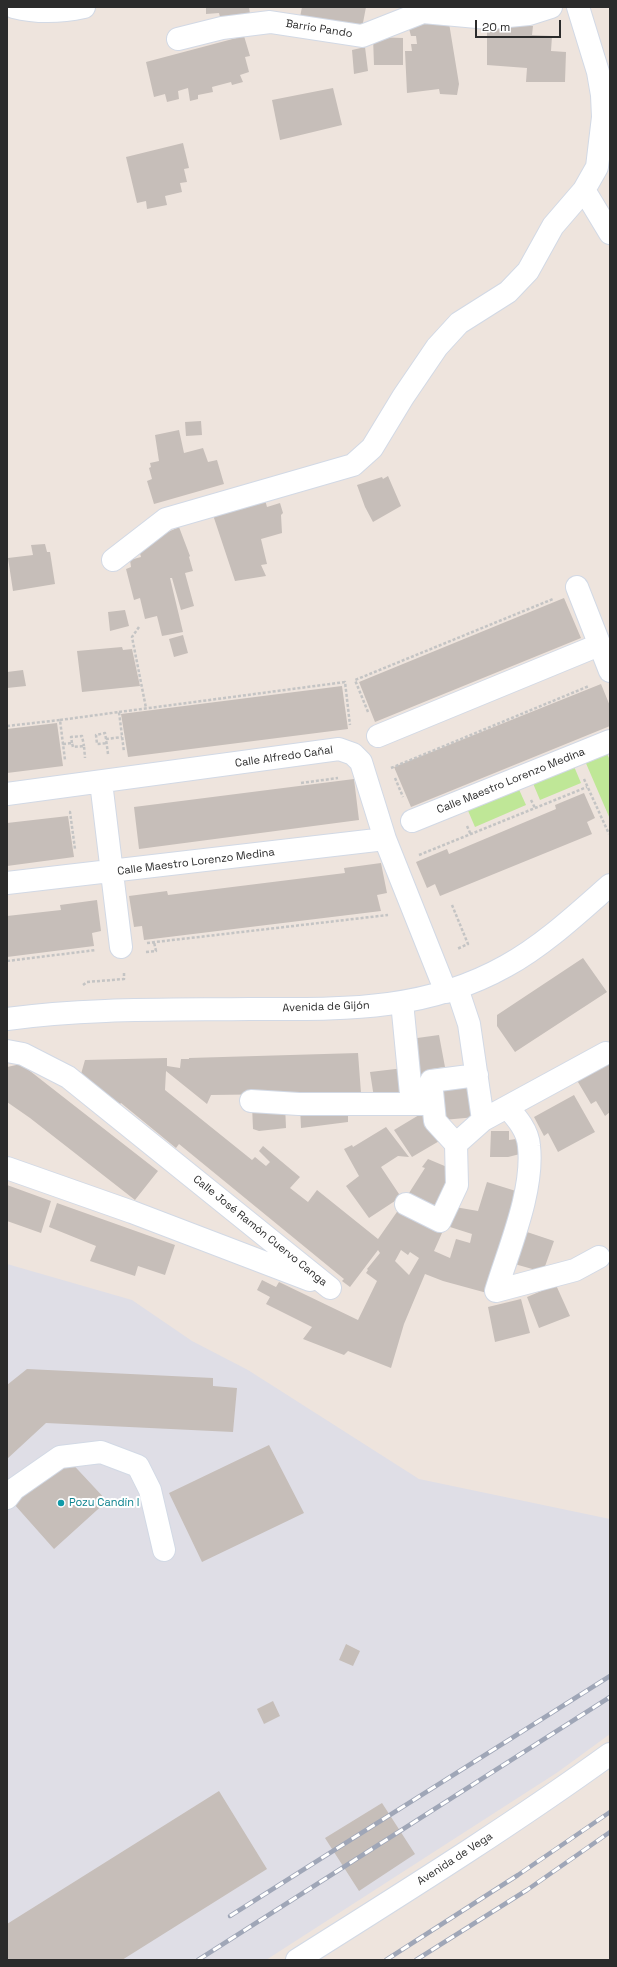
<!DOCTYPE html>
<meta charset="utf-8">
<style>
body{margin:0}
#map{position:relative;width:617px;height:1967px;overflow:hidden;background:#eee4dd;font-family:"Space Grotesk",sans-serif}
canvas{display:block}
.frame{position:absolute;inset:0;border:8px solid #2b2b2b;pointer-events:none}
.scale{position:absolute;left:475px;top:20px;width:86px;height:18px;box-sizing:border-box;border:2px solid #2b2b2b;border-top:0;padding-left:5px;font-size:12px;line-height:14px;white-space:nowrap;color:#2b2b2b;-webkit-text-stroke:3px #fff;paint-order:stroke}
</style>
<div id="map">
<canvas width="617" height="1967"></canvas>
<div class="frame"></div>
<div class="scale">20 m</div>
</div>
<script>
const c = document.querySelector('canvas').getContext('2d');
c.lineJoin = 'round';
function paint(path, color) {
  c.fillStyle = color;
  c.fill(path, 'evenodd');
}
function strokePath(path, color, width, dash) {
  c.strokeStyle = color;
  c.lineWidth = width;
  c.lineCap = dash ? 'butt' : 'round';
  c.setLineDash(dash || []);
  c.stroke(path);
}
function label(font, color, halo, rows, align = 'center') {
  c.font = font + ' "Space Grotesk",sans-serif';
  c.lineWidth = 4;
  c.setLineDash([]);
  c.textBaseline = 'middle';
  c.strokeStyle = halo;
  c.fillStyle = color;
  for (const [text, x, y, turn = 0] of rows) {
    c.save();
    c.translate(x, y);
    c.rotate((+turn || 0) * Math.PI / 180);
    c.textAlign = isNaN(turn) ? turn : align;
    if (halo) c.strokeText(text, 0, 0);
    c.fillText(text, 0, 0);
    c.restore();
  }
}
paint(new Path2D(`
 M7,1264L132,1300L192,1341L248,1370L419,1479L610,1519V1734L558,1772L266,1960H7Z`), '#dfdee6');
paint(new Path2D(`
 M606,752L610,760V819L585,761Z
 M573,764L581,783L540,800L532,781Z
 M517,785L526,805L475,827L466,806Z`), '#bfe797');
paint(new Path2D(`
 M206,7H249L250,14L220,17L219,13L206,14Z
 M302,7H366L362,28L300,17Z
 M421,22L449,23L459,84L457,95L440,94L439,89L407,93L405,51H412L411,44H417L416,36H411L408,25Z
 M487,25L533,26L532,35L552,36L551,51L566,52L565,82H526L527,68L487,65Z
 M244,36L250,56L245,57L249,72L240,75L243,82L232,85L231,82L212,87L213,92L198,95V99L190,101L188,88L178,91L179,99L167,102L165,94L154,97L146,62Z
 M373,37L403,38V65H374Z
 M365,47L368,71L354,74L352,50Z
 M333,88L342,125L280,140L272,100Z
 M183,143L189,168L184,169L187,182L180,183L182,192L165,196L167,205L147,209L146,201L137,203L126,157Z
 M201,421L202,435L186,436L185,422Z
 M179,430L184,453L203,448L208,462L217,460L224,484L154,504L147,481L152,479L149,468L151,467L150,463L159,461L155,435Z
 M388,476L401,506L373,522L365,507L357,485L382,477L383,479Z
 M265,500L267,507L280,503L283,513L281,515L282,533L261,539L267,564L261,565L266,576L235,581L213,515Z
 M179,527L190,556L189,557L193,571L185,573L194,606L181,610L172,578H170L183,632L162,636L157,616L145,619L140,598L134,600L126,569L131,567L130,560L141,557L139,550L158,539L157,537Z
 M45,544L47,552H50L55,584L13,591L8,558L33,555L31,545Z
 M564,598L581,638L375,722L359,682Z
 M125,610L129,626L110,631L108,612Z
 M183,635L188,653L174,657L169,639Z
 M122,647L123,650L132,649L140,686L82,692L77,651Z
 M23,670L26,686L7,688V672Z
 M601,684L610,706V726L411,807L394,767Z
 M342,686L348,729L128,757L121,714Z
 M57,723L63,766L7,773V729Z
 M354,779L359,820L139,849L134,807Z
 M584,793L595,818L587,822L592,834L440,896L435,884L427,888L416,862L447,849L449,854L556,809L555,805Z
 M68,816L74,857L7,866V823Z
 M381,863L387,893L377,895L381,911L144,940L142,926L134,927L129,896L167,891L168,895L345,873L344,868Z
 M97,900L101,931L92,933L94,946L7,957V916L61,910L60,905Z
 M583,958L607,992L515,1052L497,1026V1015Z
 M439,1035L445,1067L432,1069L434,1079L415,1081L410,1039Z
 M358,1053L361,1093L211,1095L207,1104L166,1071L165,1090L252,1160L255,1157L266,1166L270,1162L259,1151L263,1146L300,1177L290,1188L308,1202L317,1190L378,1239L399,1209L442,1233L434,1251L450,1258L456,1239L470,1243L472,1234L450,1227L455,1207L478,1211L487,1182L519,1192L487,1293L443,1281L425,1274L404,1324L391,1368L348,1351L344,1355L303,1339L312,1327L266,1304L270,1297L257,1290L262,1280L276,1287L279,1282L358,1320L377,1281L366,1273L368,1270L367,1269L380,1253L378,1250L350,1287L342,1281L344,1279L179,1144L176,1148L121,1103L120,1104L81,1074L85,1060L167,1058V1066L180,1068L181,1059H189V1058ZM401,1250L408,1255L410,1252L419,1258L409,1275L395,1261Z
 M610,1059V1112L605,1116L596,1101L591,1104L575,1077Z
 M21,1064L158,1171L135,1200L30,1118L7,1102V1067Z
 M404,1068L407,1101L375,1104L370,1072Z
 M471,1079L476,1117L443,1120L439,1083Z
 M574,1095L595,1132L558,1152L548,1133L544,1136L534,1117Z
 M285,1104L286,1128L259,1131L253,1129L252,1105Z
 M348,1106V1122L301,1128L300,1107Z
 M424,1112L441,1140L412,1157L394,1130Z
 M386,1127L409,1157L398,1156L381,1167L401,1197L369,1218L346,1186L359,1176L344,1149L352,1145L353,1147Z
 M491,1131H509V1140L516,1139L520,1154L508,1157H490Z
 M428,1159L447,1167L451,1182L437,1212L409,1193L425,1168L422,1167Z
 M7,1185L51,1201L41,1233L7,1221Z
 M57,1203L175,1245L165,1275L138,1266L135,1276L90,1261L96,1246L49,1227Z
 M521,1230L554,1241L543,1272L511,1263Z
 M556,1285L570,1316L539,1328L527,1297Z
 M521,1299L530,1333L495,1342L488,1307Z
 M27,1369L213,1378V1386L237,1388L233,1432L46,1423L7,1459V1385Z
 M269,1445L304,1513L202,1562L169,1493Z
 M66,1457L107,1501L54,1549L14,1504Z
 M346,1644L360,1651L353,1666L339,1660Z
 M273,1701L280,1716L264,1724L257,1709Z
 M219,1791L267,1869L122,1960H7V1924Z
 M382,1803L415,1854L359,1891L325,1838Z`), '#c6beb9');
const minor = new Path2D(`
 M14,7C38,13 61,12 84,7
 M178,39L222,28L270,22L362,36L423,12L488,18L529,14L551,7
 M584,190L610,233
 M113,560L166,519L353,465L372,448L403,397L437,347L459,323L508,292L528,271L553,226L584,190L597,167L603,117L602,95L598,72L578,7
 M577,587L610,671
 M378,736L599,645
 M101,782L121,947
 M7,794L339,749L353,754L361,762L385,839L446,992
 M412,821L610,741
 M7,883L385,839
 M457,988L469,1024L483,1120
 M402,1002L412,1104
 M7,1019C87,1008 170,1010 250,1009C341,1009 424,1012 506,966C544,945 577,914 610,885
 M7,1051L23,1054L68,1077L330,1288
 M477,1075L431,1081L435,1121L456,1144L483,1120L606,1053
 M251,1101L299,1104H433
 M507,1107C517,1118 528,1131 529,1146C534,1191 509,1248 496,1291L575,1270L599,1257
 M7,1168L132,1212L310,1280
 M406,1204L440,1221L457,1185L456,1144
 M7,1498L14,1489L60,1457L101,1452L138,1466L150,1490L164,1550
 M297,1960C403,1893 509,1827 610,1754`);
strokePath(minor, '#d2d9e5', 24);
strokePath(new Path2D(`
 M139,627L132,637L146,708
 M119,712L345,682L350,725
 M368,712L355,680L553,599
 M60,720L119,712L124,752
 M7,726L60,720L65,760
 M106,739L105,733L96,735L97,744L107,743
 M72,743L71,737L82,736L84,746
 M63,744L72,743L73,747L84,746L85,758
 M108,754L106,739L122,737
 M391,768L589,686
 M395,778L403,797
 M584,779L609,834
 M301,783L338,778
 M531,800L535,808
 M69,812H70L75,849
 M467,826L471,835
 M419,855L587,787
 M452,905L468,944L457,949
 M147,943L388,915
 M146,952L156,951L154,942
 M7,961L96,950
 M83,985L87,982L124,979V972`), '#c4c4c4', 2.5, [3, 2]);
strokePath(minor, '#fff', 22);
const rail = new Path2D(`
 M230,1916L610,1676
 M198,1960L610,1697
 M386,1960L518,1875L610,1812
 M416,1960L527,1890L610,1832`);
strokePath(rail, '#9fa6b7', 4.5);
strokePath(rail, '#fff', 3, [9]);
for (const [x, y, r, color] of [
 [61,1503,4,"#0f9aa8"]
]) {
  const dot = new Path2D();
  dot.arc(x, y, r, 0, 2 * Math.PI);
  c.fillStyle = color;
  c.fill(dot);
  strokePath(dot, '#fff', 1.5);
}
label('11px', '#2b2b2b', '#fff', [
 ["Barrio Pando",319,29,9],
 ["Calle Alfredo Cañal",284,757,-8],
 ["Calle Maestro Lorenzo Medina",511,781,-22],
 ["Calle Maestro Lorenzo Medina",196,862,-7],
 ["Avenida de Gijón",326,1007,-2],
 ["Calle José Ramón Cuervo Canga",260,1231,39],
 ["Avenida de Vega",455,1859,-33]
]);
label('11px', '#0d838f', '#fff', [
 ["Pozu Candín I",69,1503]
], 'left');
</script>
